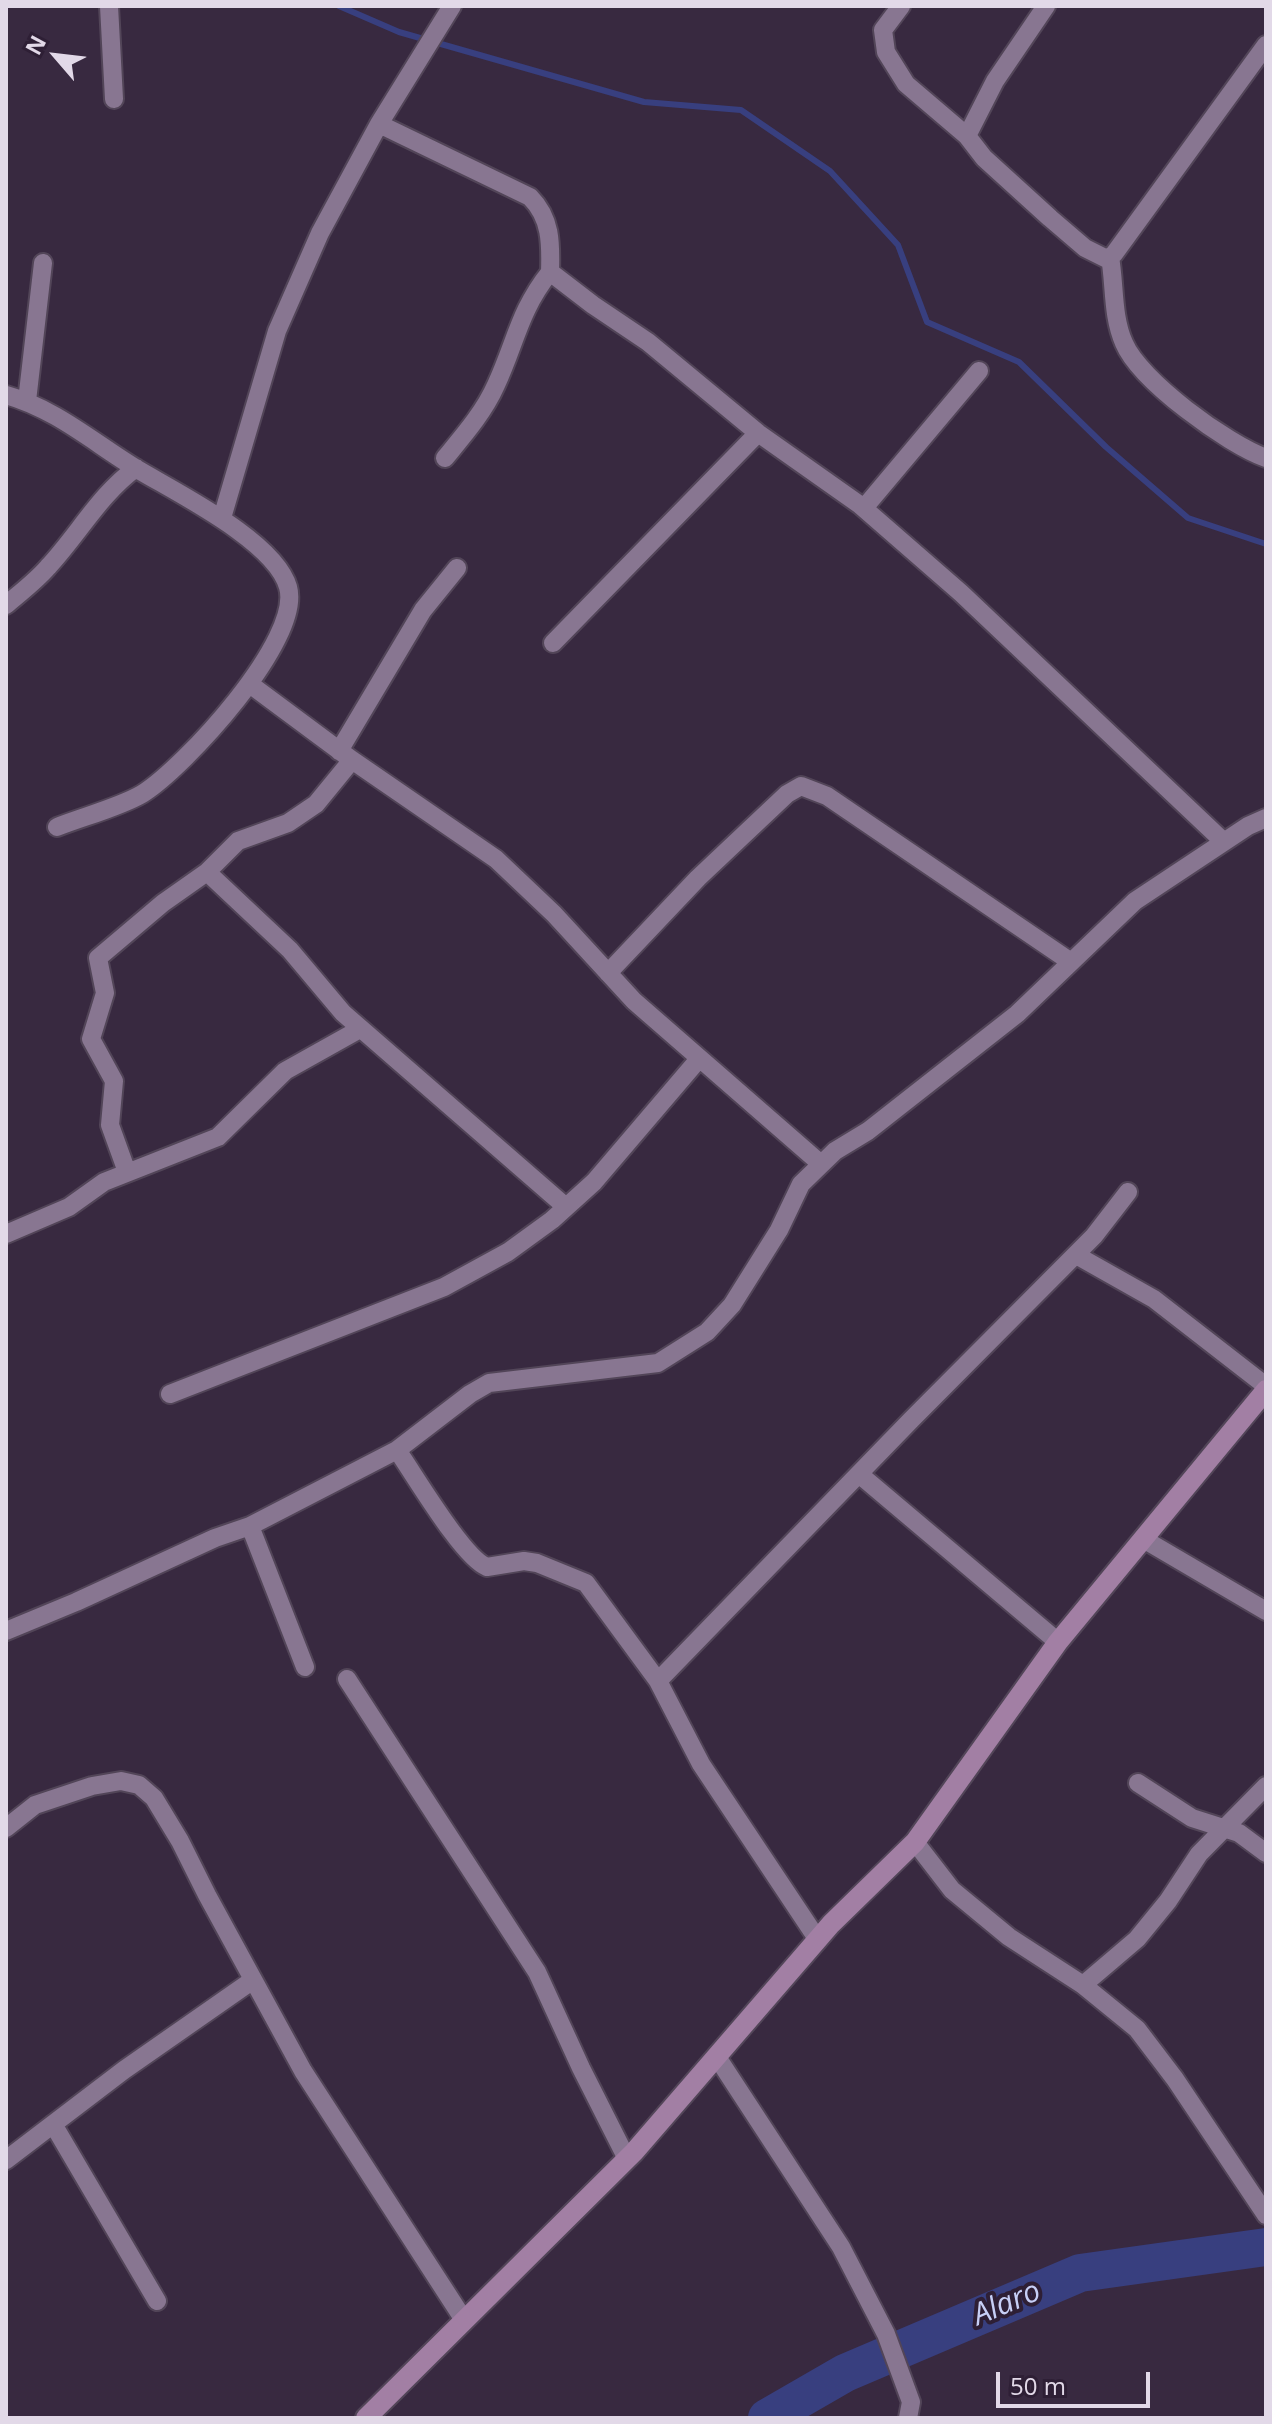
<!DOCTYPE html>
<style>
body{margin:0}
#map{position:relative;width:1272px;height:2424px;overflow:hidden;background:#382940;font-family:"Open Sans",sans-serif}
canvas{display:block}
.frame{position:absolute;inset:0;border:8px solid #e2d9e8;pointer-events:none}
.north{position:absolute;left:16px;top:16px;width:80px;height:80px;-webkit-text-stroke:6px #2e1f35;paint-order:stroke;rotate:298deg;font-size:22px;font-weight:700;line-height:32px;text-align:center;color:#e2d9e8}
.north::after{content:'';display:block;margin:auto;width:28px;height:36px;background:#e2d9e8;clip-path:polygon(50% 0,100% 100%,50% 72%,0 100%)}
.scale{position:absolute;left:996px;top:2372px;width:154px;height:36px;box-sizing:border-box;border:4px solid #e2d9e8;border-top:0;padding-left:10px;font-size:24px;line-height:28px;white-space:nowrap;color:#e2d9e8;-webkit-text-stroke:6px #2e1f35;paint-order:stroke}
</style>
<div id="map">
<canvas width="1272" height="2424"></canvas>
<div class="frame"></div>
<div class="north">N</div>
<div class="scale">50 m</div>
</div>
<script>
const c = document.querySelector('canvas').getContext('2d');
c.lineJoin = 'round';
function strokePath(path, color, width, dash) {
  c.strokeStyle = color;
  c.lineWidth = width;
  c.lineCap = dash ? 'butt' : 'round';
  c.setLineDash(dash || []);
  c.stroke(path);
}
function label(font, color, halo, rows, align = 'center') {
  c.font = font + ' "Open Sans",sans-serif';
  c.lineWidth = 8;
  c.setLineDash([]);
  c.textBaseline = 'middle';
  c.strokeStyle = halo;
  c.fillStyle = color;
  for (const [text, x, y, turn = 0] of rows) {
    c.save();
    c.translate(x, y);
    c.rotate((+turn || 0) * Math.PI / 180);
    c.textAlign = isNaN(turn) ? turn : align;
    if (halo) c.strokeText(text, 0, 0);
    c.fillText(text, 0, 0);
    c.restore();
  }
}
strokePath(new Path2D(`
 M339,6L399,32L644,102L741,110L830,171L898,245L927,322L1019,362L1106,447L1188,518L1266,544`), '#383f7f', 6);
strokePath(new Path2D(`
 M767,2418L845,2373L1080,2273L1266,2247`), '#383f7f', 38);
const street = new Path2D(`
 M109,6L114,99
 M901,6L883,30L886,52L906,84L967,136L984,158L1050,218L1085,248L1107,259L1114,254L1266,45
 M379,124L530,197C551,218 551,243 550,272C519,311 516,342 496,385C484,412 464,435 445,458
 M967,136L995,81L1046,6
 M1110,257C1115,285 1112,316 1124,343C1140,381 1227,444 1266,458
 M550,272L593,305L648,342L758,433L860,505L961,593L1224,842
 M6,395C56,409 94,443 137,469C177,493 275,541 288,587C303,639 184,768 142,794C120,807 82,817 57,827
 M27,401L43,263
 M864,508L979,371
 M222,518L277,331L320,233L379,124L452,6
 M6,605C20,593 36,581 48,567C78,535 100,494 136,468
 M553,643L758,433
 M251,685L352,760L496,859L554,914L634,1001L821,1164
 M339,751L423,610L457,568
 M207,872L290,950L343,1013L566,1207
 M608,973L698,878L787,794L801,786L827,796L1071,962
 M127,1172L110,1125L114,1081L91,1039L105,993L98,958L163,903L207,872L238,841L288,823L316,804L352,760
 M6,1234L69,1207L104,1182L218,1137L285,1071L360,1029
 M1076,1255L1154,1299L1266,1386
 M170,1394L444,1287L508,1252L552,1220L594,1182L698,1060
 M397,1450C414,1474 463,1558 487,1567L524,1561L537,1563L586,1583L658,1681L701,1764L818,1940
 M859,1474L1058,1642
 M250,1526L305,1667
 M1145,1540L1266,1611
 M6,1631L76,1602L215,1538L250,1526L397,1450L470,1394L489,1383L658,1363L707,1332L732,1305L779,1230L801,1184L835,1151L868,1131L1017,1014L1135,901L1248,826L1266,818
 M347,1679L537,1972L581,2068L627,2159
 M658,1681L911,1420L1094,1236L1128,1192
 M1138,1783L1192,1818L1239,1833L1266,1853
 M6,1828L35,1805L92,1786L121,1781L139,1785L154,1798L180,1841L207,1895L303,2071L464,2320
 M915,1842L952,1890L1009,1937L1083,1985L1137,2029L1175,2079L1266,2215
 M1083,1985L1137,1939L1168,1901L1199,1854L1266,1786
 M717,2057L841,2247L886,2334L911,2402L908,2418
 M53,2124L157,2301
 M6,2160L124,2070L253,1980`);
const secondary = new Path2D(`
 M366,2418L634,2152L831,1924L915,1842L1058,1642L1266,1390`);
strokePath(street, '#524558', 22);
strokePath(secondary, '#524558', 24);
strokePath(street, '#887691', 18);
strokePath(secondary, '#a27fa4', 20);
label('italic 30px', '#c7cff6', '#2e1f35', [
 ["Alaro",1007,2304,-23]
]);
</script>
